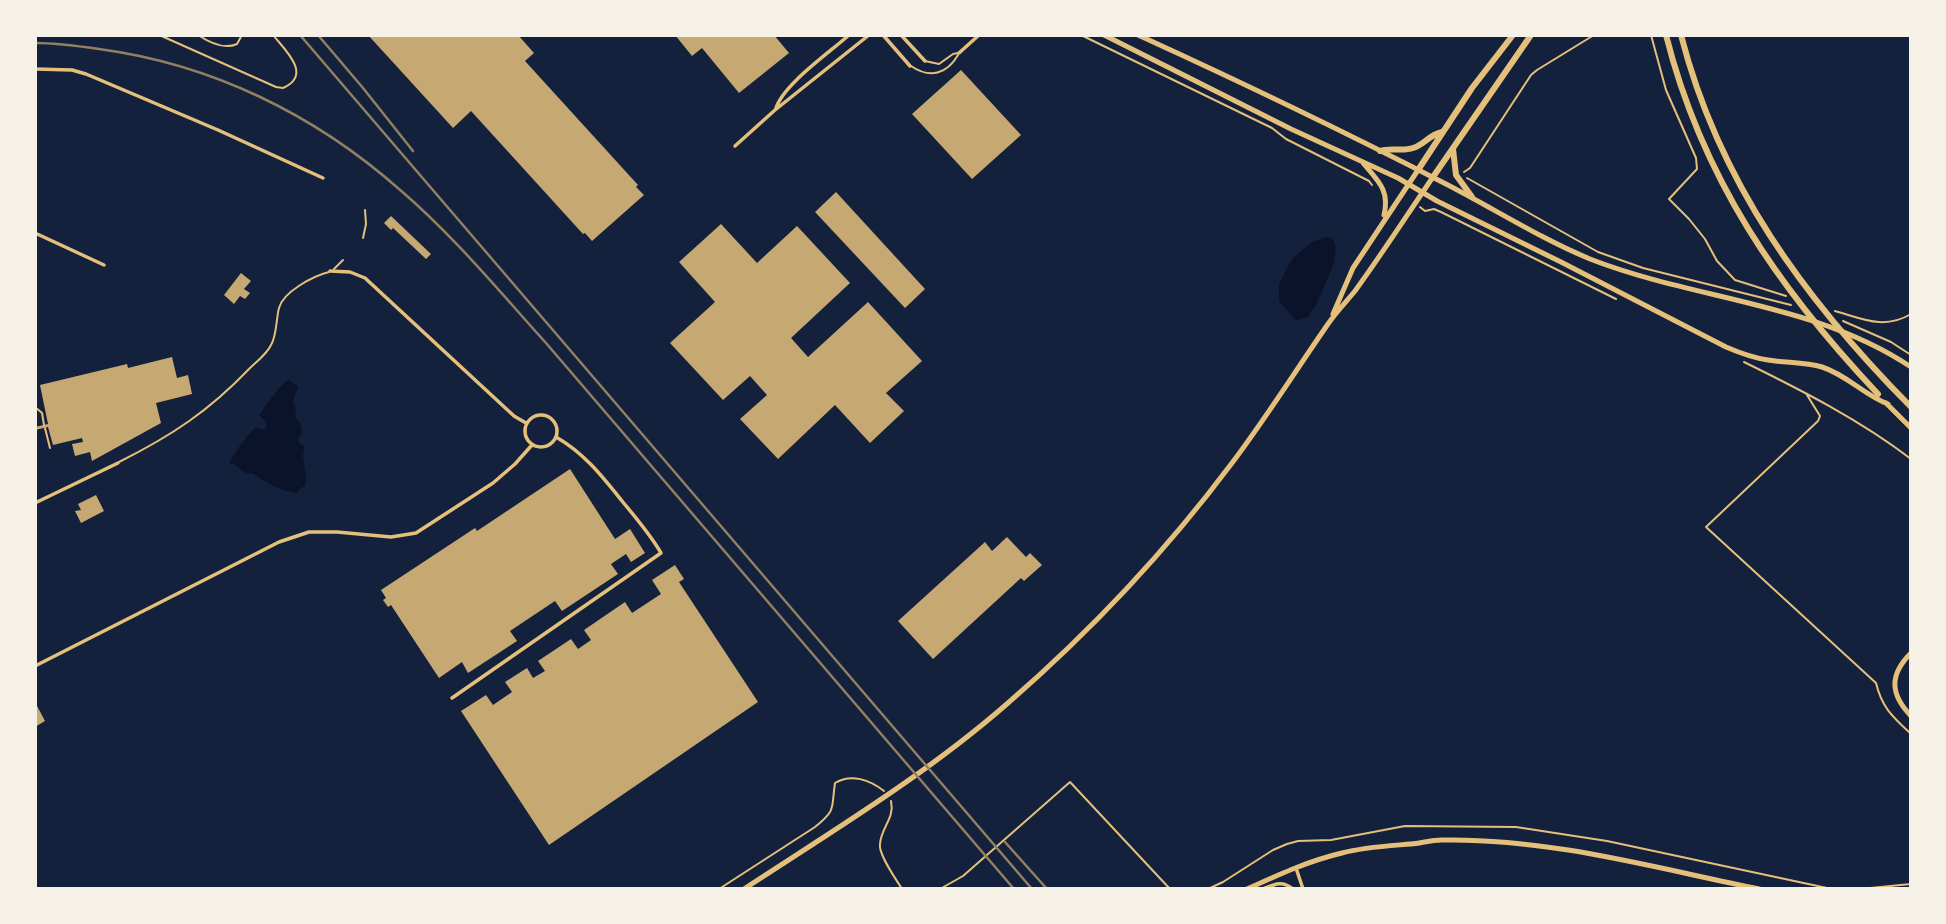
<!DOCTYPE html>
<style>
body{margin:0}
#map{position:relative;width:1946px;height:924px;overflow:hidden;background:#14213d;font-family:Figtree,sans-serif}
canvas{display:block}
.frame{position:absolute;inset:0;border:37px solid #f6f1e7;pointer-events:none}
</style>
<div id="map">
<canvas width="1946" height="924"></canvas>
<div class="frame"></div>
</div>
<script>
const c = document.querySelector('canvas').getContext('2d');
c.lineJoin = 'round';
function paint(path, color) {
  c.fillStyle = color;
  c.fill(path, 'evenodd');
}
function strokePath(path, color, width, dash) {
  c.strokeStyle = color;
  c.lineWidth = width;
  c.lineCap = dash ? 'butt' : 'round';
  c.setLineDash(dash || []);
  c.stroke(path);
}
paint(new Path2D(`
 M1325,237L1333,238L1336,247L1334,263L1318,301L1308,317L1296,321L1279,301V284L1292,259L1312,242Z
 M288,380L298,386L293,402L296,409L295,417L300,423L302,433L298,439L300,444L305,446L303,456L306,478L305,487H302L297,493C279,491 266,482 252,473L247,474L234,464H229C232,455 248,434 256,427L264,430L267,427L266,422L259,415L279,388Z`), '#0b132b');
paint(new Path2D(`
 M368,35H518L534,53L525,61L638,185L636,187L644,195L592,241L585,233L583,234L471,111L453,128Z
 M675,35H774L789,53L739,93L702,48L692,56Z
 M961,70L1021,135L972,179L912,114Z
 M836,192L925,289L905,308L815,212Z
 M391,216L431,254L426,259L393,228L391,230L384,223Z
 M721,224L757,263L797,226L850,283L791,338L808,357L868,302L922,361L886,393L904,411L870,443L835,405L778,459L740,419L767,395L750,376L723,400L670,343L715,302L679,262Z
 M241,273L251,281L244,289L250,293L245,299L240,296L234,304L224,295Z
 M172,357L177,378L188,375L192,394L156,403L161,423L92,461L90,452L75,456L72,444L83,442L82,438L53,445L48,427L35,430V427L48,424L40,385L127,364L128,368Z
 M570,469L615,539L630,529L645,553L631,562L626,554L611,564L618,574L562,611L555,601L510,631L517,641L468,673L462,662L439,678L391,605L388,607L383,600L386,598L381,590L475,528L477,531Z
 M96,495L104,511L81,523L75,511L81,510L78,504Z
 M1007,537L1026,557L1030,553L1042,565L1024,581L1021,578L933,659L898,621L985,542L992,551Z
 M675,565L684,579L679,582L758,702L549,845L461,711L486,695L493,705L512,692L505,682L527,668L533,678L545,671L538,661L571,639L578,649L591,640L584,630L625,602L632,613L661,594L652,580Z
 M35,702L45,721L35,727Z`), '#c6a872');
strokePath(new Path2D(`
 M1081,35L1272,128L1286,139L1369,181L1372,185
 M1651,35L1666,90L1696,158L1697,169L1669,199L1689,219L1705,239L1717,261L1735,280L1786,296
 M1464,172L1470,168L1531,75L1537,70L1594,35
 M1467,178L1598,252L1643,268L1791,305
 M1420,207L1425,211L1434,209L1441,212L1616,299
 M363,238L366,224L365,210
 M1835,311C1863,319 1884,330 1911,314
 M1843,321L1891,342L1911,355
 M1744,362C1801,390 1860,420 1911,459
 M1807,395L1820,416L1818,421L1706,527L1876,683C1882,708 1893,717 1911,734
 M35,407L42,413L44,425
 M45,428L50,448
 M891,801C895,819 881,827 880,844C878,854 896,879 902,889
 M719,889L815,827C837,809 831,809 835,783C851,773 870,780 884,791
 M940,889L963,876L1070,782L1170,889
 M1208,889L1223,882L1273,850L1287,844L1298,841L1331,840L1405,826L1516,827L1607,841L1827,888L1860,889L1911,884`), '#e5c07b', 2);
strokePath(new Path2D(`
 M198,35C210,43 224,50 237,44L242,35
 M166,38L276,87L283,88C313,75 285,50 273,35
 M925,61L939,64L953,54L958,53
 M911,66C930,79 947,74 958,55
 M334,269L343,260
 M119,462C171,436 209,411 249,369C256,362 267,354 271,345C277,335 276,319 279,308C283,292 313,276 329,272
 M1611,888L1614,889`), '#e5c07b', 2);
strokePath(new Path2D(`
 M161,35L165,37L168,35
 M883,35L910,66
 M901,35L925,61
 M959,53L979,35
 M35,69L72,70L86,74L218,130L323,178
 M776,108C784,84 829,53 849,35
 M735,146L775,110L869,35
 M35,233L104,265
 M330,271L350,272L365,278L514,416L526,423
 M525 431a16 16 0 1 1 32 0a16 16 0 1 1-32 0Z
 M35,503L118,463
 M35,666L279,542L309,532H337L391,537L416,533L493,483L515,464L532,445
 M452,698L661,553C650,534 636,518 622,501C602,476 584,453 556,437
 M1296,868L1303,889
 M1263,889C1275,884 1282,880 1293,889`), '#e5c07b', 3.5);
strokePath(new Path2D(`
 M1104,35L1291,129L1398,178L1437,201L1561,262L1726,347C1740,353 1753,358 1768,360C1786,363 1805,362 1822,367C1847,375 1864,395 1888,404
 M1138,35C1241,82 1343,131 1444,183C1493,208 1539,238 1590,259C1695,300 1816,303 1911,367
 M1363,163C1378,181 1390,190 1384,215
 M1333,314L1353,268L1418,170
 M1886,403L1911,428
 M1911,653C1889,675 1890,694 1911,716
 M744,889C834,830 927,774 1008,703C1091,631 1166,551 1232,463C1266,418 1296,370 1328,324C1336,312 1346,302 1355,291C1382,254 1407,215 1433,177
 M1247,889C1278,875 1308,861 1342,853C1364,847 1387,846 1411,844C1421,843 1432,840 1442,840C1549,838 1655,868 1759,889`), '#e5c07b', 5);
strokePath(new Path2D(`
 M1666,35C1702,178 1778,288 1878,394
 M1681,35C1719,183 1805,300 1911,407
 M1453,149L1456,175L1472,197
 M1380,151C1391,147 1402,152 1413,148C1425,144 1429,135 1442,132
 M1418,170L1472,88L1513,35
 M1433,177L1531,35`), '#e5c07b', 6);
strokePath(new Path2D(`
 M300,35L1032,889
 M318,35L363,88L413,151
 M35,43C56,43 78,46 99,49C211,64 314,114 399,189C453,235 499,291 546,343L1014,889
 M1005,842L1047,889`), '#918062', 2.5);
</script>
